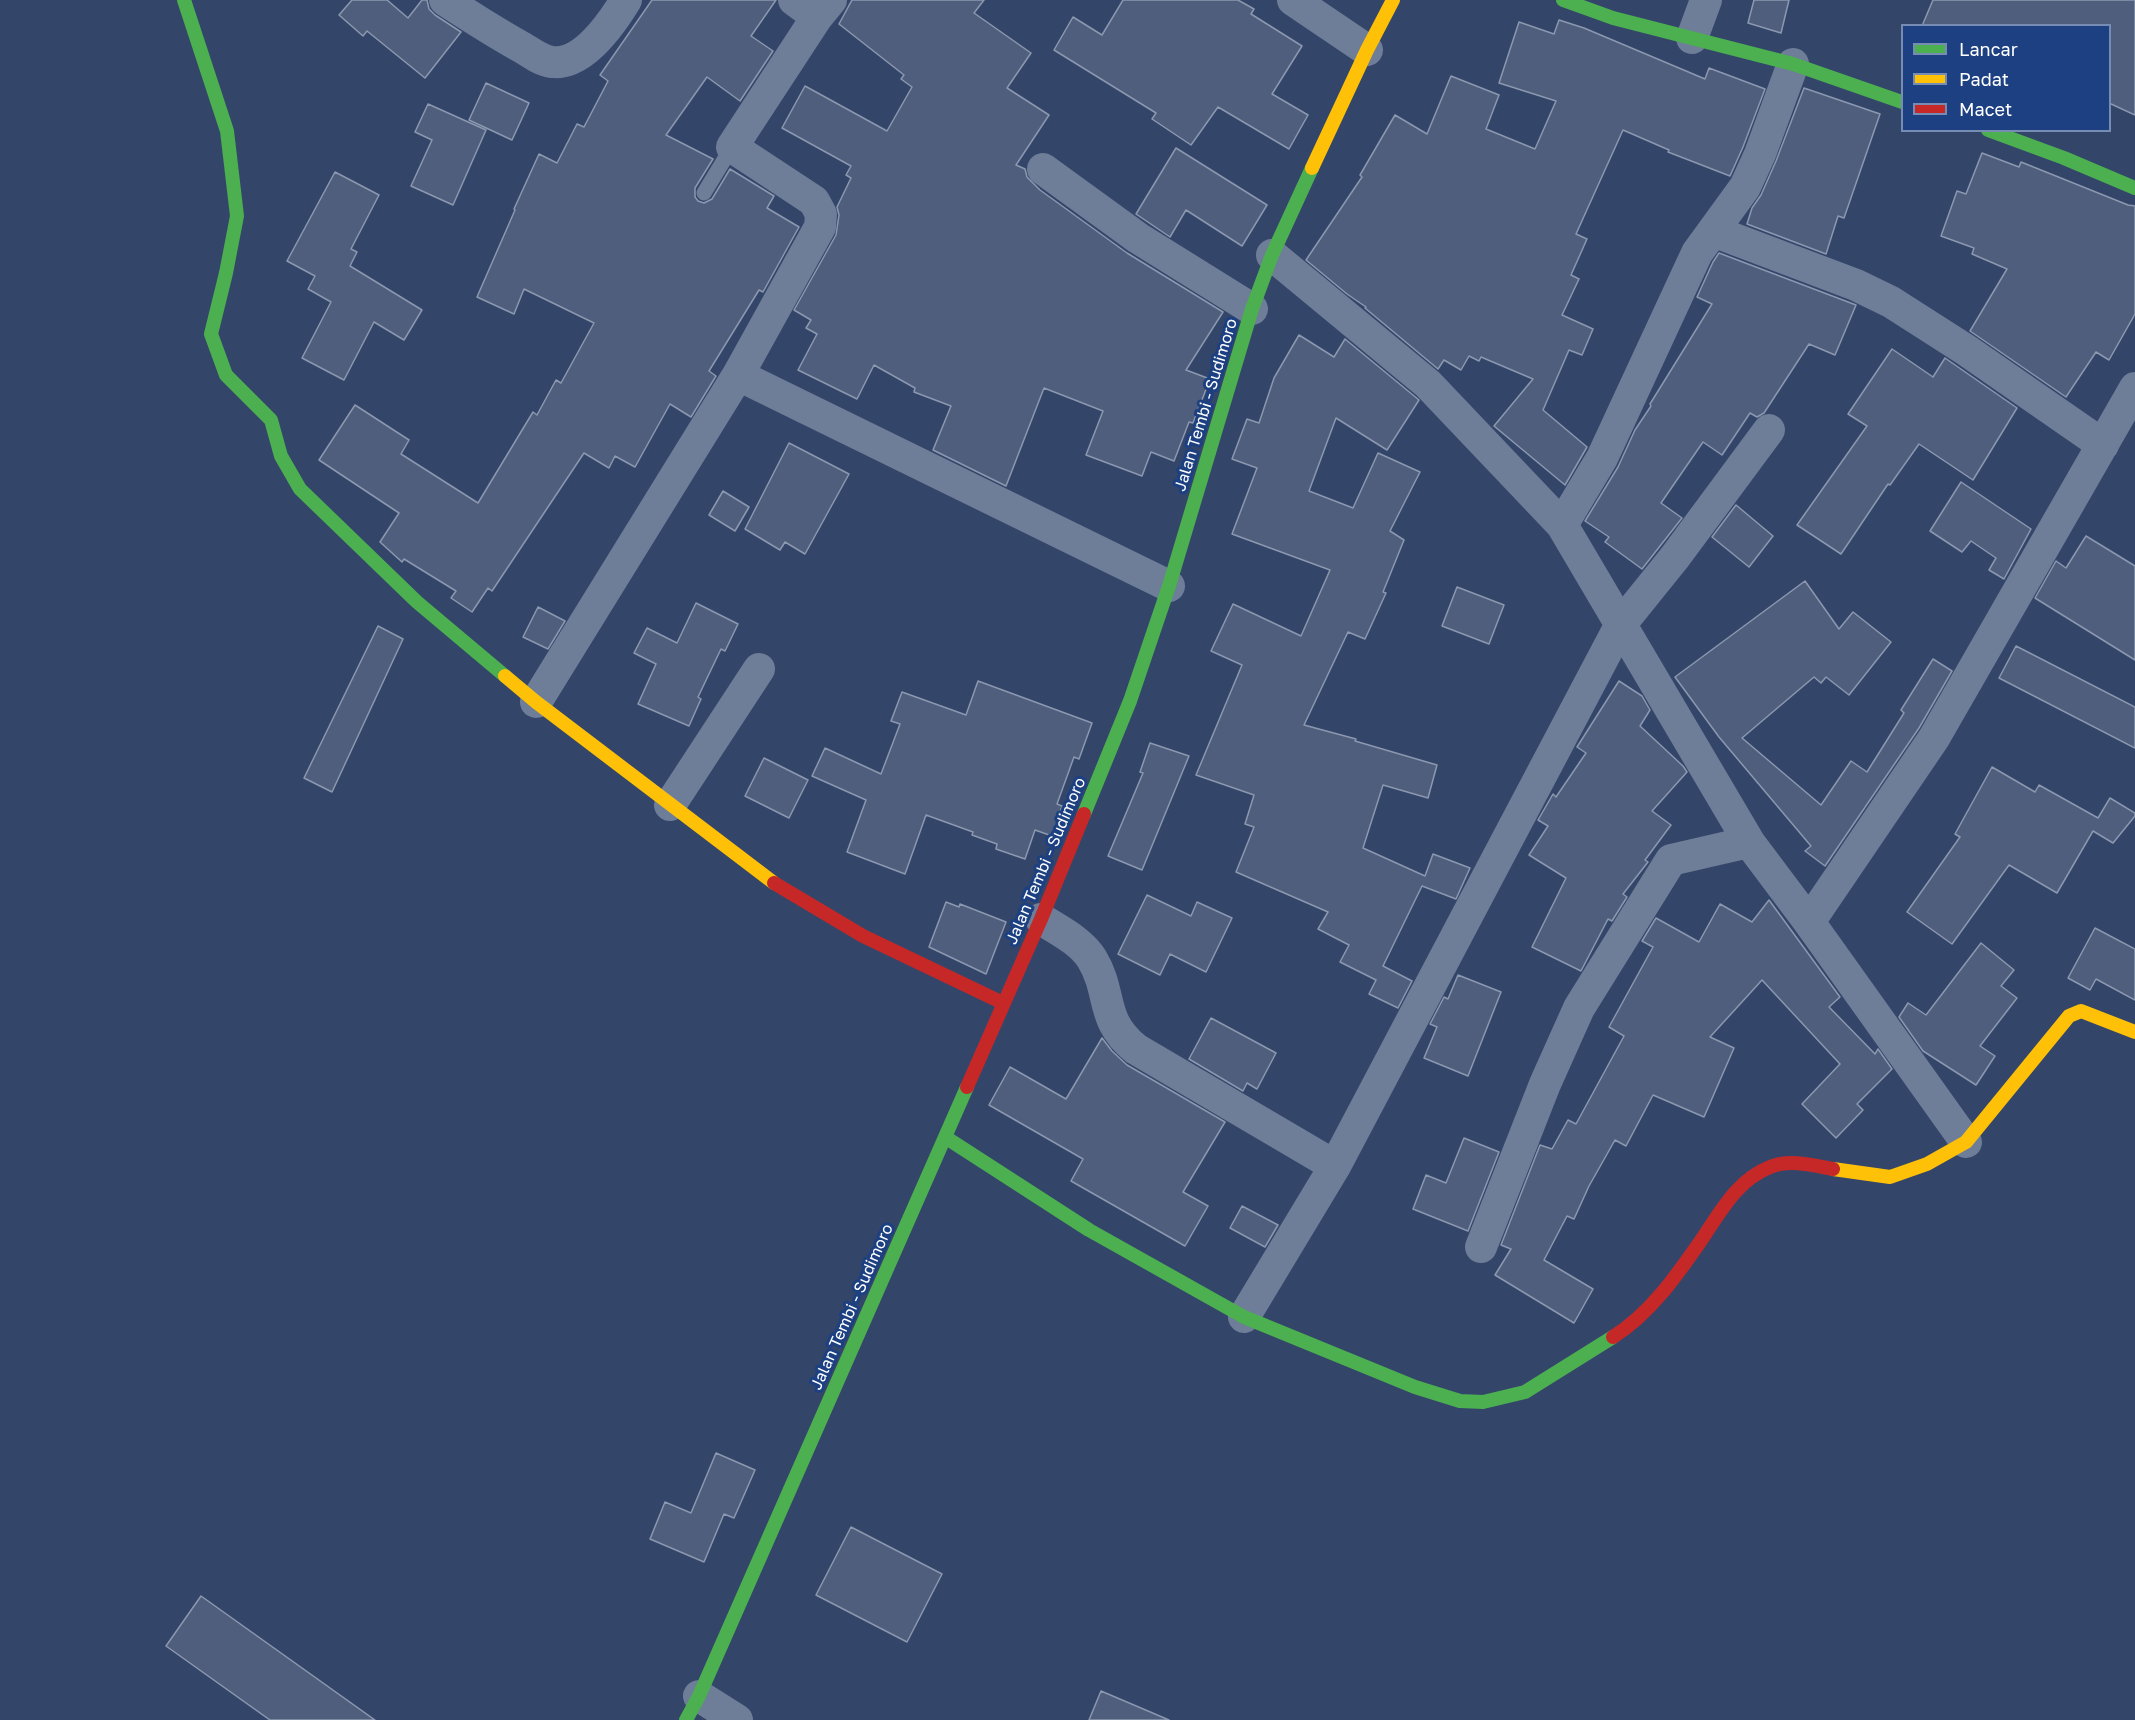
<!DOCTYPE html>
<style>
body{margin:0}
#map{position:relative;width:2135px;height:1720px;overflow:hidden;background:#33466a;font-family:"Golos Text",sans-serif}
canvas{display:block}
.legend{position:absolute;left:1901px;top:24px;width:210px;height:108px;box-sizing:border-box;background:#1c4081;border:2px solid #778cb3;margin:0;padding:8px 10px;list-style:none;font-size:18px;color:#fff}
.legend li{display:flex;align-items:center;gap:12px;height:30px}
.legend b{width:30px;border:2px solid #778cb3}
</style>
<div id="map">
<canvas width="2135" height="1720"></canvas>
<ul class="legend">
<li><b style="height:8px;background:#4caf50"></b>Lancar</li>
<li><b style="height:8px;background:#ffc107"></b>Padat</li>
<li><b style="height:8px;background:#c62828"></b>Macet</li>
</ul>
</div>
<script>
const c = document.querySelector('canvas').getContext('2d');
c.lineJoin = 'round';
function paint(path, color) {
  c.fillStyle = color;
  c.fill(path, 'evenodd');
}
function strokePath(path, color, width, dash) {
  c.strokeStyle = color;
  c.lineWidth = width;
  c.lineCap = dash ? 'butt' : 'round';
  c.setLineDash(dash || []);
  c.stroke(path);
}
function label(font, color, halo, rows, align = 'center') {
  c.font = font + ' "Golos Text",sans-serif';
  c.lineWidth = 6;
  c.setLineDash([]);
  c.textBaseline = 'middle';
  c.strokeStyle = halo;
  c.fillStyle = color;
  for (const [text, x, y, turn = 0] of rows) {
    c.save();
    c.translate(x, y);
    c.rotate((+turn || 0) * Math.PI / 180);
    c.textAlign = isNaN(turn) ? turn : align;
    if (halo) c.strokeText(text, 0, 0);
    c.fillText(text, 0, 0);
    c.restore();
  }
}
const building = new Path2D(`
 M352,0H387L408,18L422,0H427L429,9L435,15L461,32L425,78L367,31L363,36L339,15Z
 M652,0H776L751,36L773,51L740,101L707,77L666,135L713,159L695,188V197L698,201L704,203L712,199L730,169L774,196L767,208L799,227L763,292L759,290L709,371L716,376L691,417L670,404L635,467L615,456L609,468L584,453L492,591L488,588L472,612L451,598L456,591L404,559L402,562L380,542L399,513L319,460L355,405L409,440L401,454L478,503L533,412L537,415L556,380L561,383L594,323L524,289L514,314L477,297L515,210L514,209L539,154L557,163L577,124L584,127L608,81L600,75Z
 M852,0H984L974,13L1031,53L1007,88L1049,115L1016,165L1025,169L1027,177L1040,190L1127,253L1223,312L1186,370L1210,379L1193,423L1189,422L1174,461L1151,452L1142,476L1086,455L1103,411L1044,388L1006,486L933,450L951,406L914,392L915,388L874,365L857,399L798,370L817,334L806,328L811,320L794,310L836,235L839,215L837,207L851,178L846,175L851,166L782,128L805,86L887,131L912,87L901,79L904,75L839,24Z
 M1123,0H1238L1254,9L1251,14L1302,46L1272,94L1308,115L1289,149L1218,107L1191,145L1152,119L1156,113L1054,50L1073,17L1102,35Z
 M1754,0H1789L1781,33L1748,23Z
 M1933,0H2135V115L2109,103V26H1922Z
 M1559,20L1584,28L1705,79L1709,68L1765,89L1743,147L1730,176L1668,152L1669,150L1623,130L1576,234L1587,239L1571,275L1579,279L1562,315L1593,329L1582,355L1569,350L1543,410L1587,447L1565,485L1494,426L1533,379L1481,357L1479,361L1469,356L1461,370L1444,360L1438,369L1365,308L1366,307L1347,294L1306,260L1362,177L1360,175L1395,115L1427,134L1451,76L1499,95L1486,129L1535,149L1556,101L1499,83L1519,22L1554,34Z
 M486,83L529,103L512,140L469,120Z
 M1804,88L1880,114L1844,218L1838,216L1826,254L1747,224L1752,208L1761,195L1776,161Z
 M428,104L486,130L453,205L411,186L432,140L415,132Z
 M1176,148L1267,205L1242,246L1186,210L1170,237L1136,214Z
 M1982,153L2019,167L2021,162L2128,205L2135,206V314L2109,360L2096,352L2066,397L1970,331L2007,269L1972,254L1974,248L1941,236L1957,191L1966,194Z
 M335,172L379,195L351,249L357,252L350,266L422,310L404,340L374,322L344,380L302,358L331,302L308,289L315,276L287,261Z
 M1719,253L1856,305L1835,355L1809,344L1764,413L1757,417L1750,413L1722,455L1703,442L1661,503L1682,518L1642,569L1605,542L1609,537L1585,521L1618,467L1635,430L1651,406L1650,404L1712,304L1697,297L1713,262Z
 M1299,335L1334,357L1345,339L1419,400L1387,450L1336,418L1309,491L1353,508L1378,453L1420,472L1390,531L1404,540L1383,592L1386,593L1365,639L1348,632L1304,725L1356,739L1355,741L1437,765L1428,798L1383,785L1363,848L1425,876L1433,854L1470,868L1456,899L1422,886L1383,966L1412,981L1398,1008L1369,994L1376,980L1340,962L1349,945L1318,929L1328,912L1236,872L1254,827L1245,824L1254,795L1196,775L1242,665L1211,651L1233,604L1301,636L1330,570L1232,534L1257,468L1232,459L1247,419L1259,423L1274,378Z
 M1892,349L1933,377L1945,358L2017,408L1973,480L1919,444L1890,485L1888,484L1841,554L1797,525L1867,426L1848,414Z
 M789,443L849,474L805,554L785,542L780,550L745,529Z
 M1961,482L2031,529L2004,579L1989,570L1996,558L1971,541L1962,552L1930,531Z
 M723,491L749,507L735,531L709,515Z
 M1736,505L1773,536L1749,567L1712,537Z
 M2086,536L2135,566V660L2035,598L2056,561L2066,568Z
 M1805,581L1839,629L1853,612L1891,642L1849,695L1826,677L1821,683L1814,677L1742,738L1821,805L1851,761L1867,772L1904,713L1901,710L1933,659L1952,671L1919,728L1825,866L1805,851L1811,846L1719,737L1675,677Z
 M1457,587L1504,605L1489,644L1442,626Z
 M696,603L738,624L725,651L721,649L698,697L701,699L689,726L638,704L656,664L634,653L647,628L677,643Z
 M538,607L565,621L548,649L523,637Z
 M378,626L403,639L332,792L304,778Z
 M2016,646L2135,707V748L1999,678Z
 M978,681L1092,723L1079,759L1074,757L1057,804L1062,806L1052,836L1035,830L1025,859L996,849L997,844L972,835L973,832L926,815L905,874L847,852L866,800L812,776L825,748L881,774L900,724L891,721L902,692L966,715Z
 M1619,681L1642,696L1650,710L1640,726L1683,766L1687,772L1652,811L1671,825L1645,860L1648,862L1623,894L1627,897L1612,921L1608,919L1581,971L1532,947L1566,878L1529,855L1548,826L1538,820L1553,794L1556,797L1586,753L1577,747Z
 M1150,743L1189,756L1142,870L1108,856L1143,773L1140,772Z
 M764,758L808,780L789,818L745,796Z
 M1992,767L2035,792L2039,785L2098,818L2110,798L2135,813V816L2113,843L2093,831L2057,893L2009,865L1952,944L1907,912L1960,837L1955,834Z
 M1147,895L1191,916L1197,902L1232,918L1206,972L1170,954L1160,975L1118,954Z
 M1769,900L1840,997L1829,1007L1875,1054L1878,1049L1892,1069L1857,1104L1863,1110L1836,1138L1802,1104L1840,1064L1762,980L1710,1037L1734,1048L1704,1117L1653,1095L1626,1146L1615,1140L1589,1186L1574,1219L1567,1216L1544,1260L1593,1289L1574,1323L1495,1275L1511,1249L1501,1245L1540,1145L1552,1149L1568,1120L1576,1124L1624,1036L1609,1027L1653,947L1642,941L1656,918L1699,942L1720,904L1752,922Z
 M946,902L959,907L960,904L1006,922L986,974L929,947Z
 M2095,928L2135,949V1000L2096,979L2090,990L2068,978Z
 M1981,943L2014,970L2001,986L2017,998L1980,1046L1995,1056L1976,1085L1923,1051L1899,1017L1908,1003L1926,1015Z
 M1458,975L1501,992L1468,1076L1424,1058L1437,1027L1430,1024L1444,997L1448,999Z
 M1211,1018L1276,1053L1257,1089L1247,1083L1243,1091L1189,1059Z
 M1102,1038L1112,1051L1127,1065L1225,1122L1183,1192L1208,1206L1185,1246L1071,1181L1083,1159L989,1105L1010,1067L1066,1099Z
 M1464,1138L1499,1152L1468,1231L1413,1209L1426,1175L1446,1183Z
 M1242,1206L1278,1225L1265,1247L1230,1228Z
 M716,1453L755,1470L734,1518L724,1514L704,1562L650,1539L665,1502L691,1513Z
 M851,1527L942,1574L907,1642L816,1595Z
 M201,1596L375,1720H270L166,1646Z
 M1101,1691L1169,1720H1089Z`);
paint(building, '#4e5e7c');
strokePath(building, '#8c98af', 1.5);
strokePath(new Path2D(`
 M704,193L732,147`), '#6e7d98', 15);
strokePath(new Path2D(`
 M445,0C471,17 496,33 523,48C531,53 542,61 552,62C583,66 612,23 626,0
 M794,0L817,17
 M1293,0L1367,50
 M1692,38L1706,0
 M1043,169L1138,238L1252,309
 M1713,231L1856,285L1891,302L1966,350L2103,445
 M1272,255L1428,384L1562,525L1749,842L1809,922L1966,1142
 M738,375L1169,586
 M1562,525L1602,458L1697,253L1745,187L1760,154L1793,64
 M536,702L738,375L820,227L821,214L814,201L732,147L817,17L831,0
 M670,805L759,669
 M1041,919C1058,930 1081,941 1092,959C1113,994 1099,1019 1136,1049L1335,1166
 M1809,922L1934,738L2135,388
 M1481,1247L1545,1084L1579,1008L1671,860L1749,842
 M1244,1317L1335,1166L1621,624L1675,557L1769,430
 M699,1696L737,1720`), '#6e7d98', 32);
strokePath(new Path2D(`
 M184,0L227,131L237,216L226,273L211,334L226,375L271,420L281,456L300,489L417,602L505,676
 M1563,0L1613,18L1793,64L1902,102
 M1988,130L2064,158L2135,188
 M1084,814L1130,701L1169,586L1252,309L1272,255L1312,168
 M945,1137L1089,1230L1244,1317L1415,1387L1460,1401L1483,1402L1525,1392L1613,1337
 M686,1720L699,1696L967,1087`), '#4caf50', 14);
strokePath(new Path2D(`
 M1312,168L1367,50L1393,0
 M505,676L536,702L774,883
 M1833,1169L1890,1177L1927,1164L1966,1142L2069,1016L2081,1011L2135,1032`), '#ffc107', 14);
strokePath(new Path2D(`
 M774,883L863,936L1003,1003
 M967,1087L1041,919L1084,814
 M1613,1337C1650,1314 1677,1275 1702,1239C1721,1211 1737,1180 1770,1167C1790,1159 1812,1165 1833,1169`), '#c62828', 14);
label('16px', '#fff', '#1c4081', [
 ["Jalan Tembi - Sudimoro",1206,405,-73],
 ["Jalan Tembi - Sudimoro",1046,861,-67],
 ["Jalan Tembi - Sudimoro",852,1307,-66]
]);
</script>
